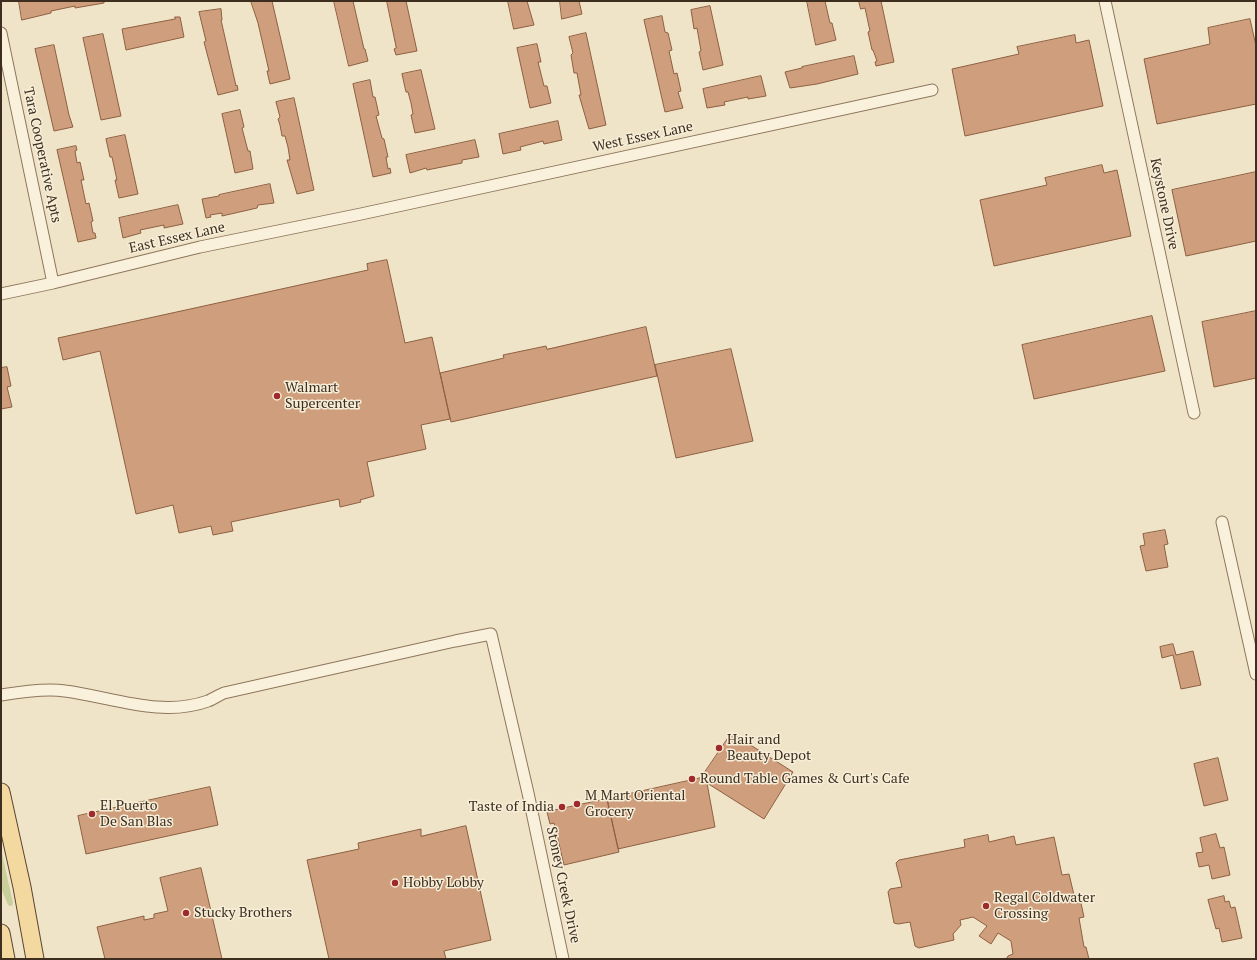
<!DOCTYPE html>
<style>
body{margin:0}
#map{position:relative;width:1257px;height:960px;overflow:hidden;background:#f0e4c8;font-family:"PT Serif",serif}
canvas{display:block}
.frame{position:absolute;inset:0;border:2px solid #3d2e20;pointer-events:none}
</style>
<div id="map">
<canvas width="1257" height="960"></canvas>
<div class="frame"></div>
</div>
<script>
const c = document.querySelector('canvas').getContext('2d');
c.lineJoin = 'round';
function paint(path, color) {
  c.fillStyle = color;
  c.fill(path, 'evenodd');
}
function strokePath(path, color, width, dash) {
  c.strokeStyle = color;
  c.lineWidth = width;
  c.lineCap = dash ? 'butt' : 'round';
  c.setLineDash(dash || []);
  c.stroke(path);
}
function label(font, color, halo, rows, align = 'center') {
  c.font = font + ' "PT Serif",serif';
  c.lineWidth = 3;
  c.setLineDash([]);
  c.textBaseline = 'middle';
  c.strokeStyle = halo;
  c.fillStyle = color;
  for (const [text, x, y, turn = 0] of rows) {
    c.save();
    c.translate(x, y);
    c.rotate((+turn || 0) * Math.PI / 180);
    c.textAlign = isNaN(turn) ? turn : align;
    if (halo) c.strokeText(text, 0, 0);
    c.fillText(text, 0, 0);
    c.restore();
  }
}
paint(new Path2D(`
 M1,849L13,903L12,906H10L8,905L1,888Z`), '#c9cf9b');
const building = new Path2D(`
 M19,1H104V3L75,8V6L51,11V13L22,20Z
 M251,1H272L290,79L270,84L267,71H269L258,23Z
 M334,1H353L364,49H365L368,61L349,66Z
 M387,1H406L417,51L396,55L394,49L396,48Z
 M508,1H527L534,25L514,29Z
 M560,1H579L582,14L562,19Z
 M807,1H825L830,23H832L836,40L816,45Z
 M859,1H881L894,62L876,66L875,62L877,61L873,50H872L868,32L870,31L865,8L861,9Z
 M710,6L723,65L703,70L699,52L701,51L697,28L694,29L691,10Z
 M221,9L222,20H221L236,86L237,85L238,90L218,95L204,42L206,41L199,12Z
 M662,16L665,32L668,33L672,50L669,51L674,74L677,73L681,91L678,92L683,108L665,112L644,20Z
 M175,17H180L184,37L126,50L122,29L175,19Z
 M1250,19L1256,46V104L1157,124L1144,59L1210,44L1208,28Z
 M586,33L606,125L589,129L579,95H581L577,73H574L571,55L573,53L569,37Z
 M103,34L121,116L101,120L83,38Z
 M1075,35L1076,43L1089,40L1103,106L965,136L952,69L1019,54L1017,47Z
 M537,44L541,62H538L544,86H547L551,103L530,108L517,48Z
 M54,45L69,115L73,127L54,131L35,49Z
 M854,56L858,74L817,84L790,88L785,72L802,68V67Z
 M421,70L435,129L415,133L411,115L413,114L411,103L408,92H406L402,74Z
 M761,76L766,96L748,99V97L724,102L725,105L707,108L703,89Z
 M370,80L373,97H375L379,115L376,116L382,138L384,139L388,157H386L388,169L390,168L391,173L373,177L353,84Z
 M294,98L314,190L297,194L287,160H290L288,147L285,136H282L280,125L278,119L280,117L276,102Z
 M240,110L244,127L242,128L248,151H250L253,169L235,173L222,114Z
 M558,121L562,140L544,144L543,141L520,147L521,150L503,154L499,134Z
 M125,135L138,194L119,198L115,180H117L112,157H110L106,139Z
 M475,140L479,157L462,160V163L427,170L426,168L410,173L406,155Z
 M76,146L77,150L75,151L77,163L80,162L84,180H81L86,204L89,203L93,221L91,222L93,233H95L96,238L78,242L57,150Z
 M1102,165L1104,173L1117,170L1131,236L994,266L980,200L1047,185L1045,178Z
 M1256,172V241L1186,256L1172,190Z
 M270,184L274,203L258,205L257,208L222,216V213L210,215L211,217L206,218L202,199L219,196V195Z
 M178,205L183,224L164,228V225L140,230L141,233L123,238L119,218Z
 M387,260L405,343L432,337L450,419L421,425L426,449L367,462L374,496L360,500L361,502L340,507L339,499L231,522L233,531L213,535L211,526L179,533L173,505L136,514L100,351L63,360L58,338L368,270L367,264Z
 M1256,311V378L1214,387L1202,322Z
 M1152,316L1165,371L1034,399L1022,345Z
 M646,327L657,376L451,422L440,373L504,358L503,355L546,346L547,349Z
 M731,349L753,441L676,458L655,365Z
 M7,367L11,386L7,387L12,407L1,409V368Z
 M1165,530L1168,544L1164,545L1168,567L1146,571L1140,546L1145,545L1143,534Z
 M1173,644L1176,655L1193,651L1201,685L1181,689L1173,655L1162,658L1160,647Z
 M731,734L738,737L793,772L764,819L707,783L701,778Z
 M1218,758L1228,800L1204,806L1194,764Z
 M701,778L707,783L715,827L618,849L607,799Z
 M210,787L218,825L86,854L78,816Z
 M607,799L619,852L564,865L554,823L550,824L547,812Z
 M466,826L491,940L444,951L446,959H329L307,860L359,849L358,843L421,829V836Z
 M1216,834L1220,848L1224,847L1230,875L1212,879L1209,865L1199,867L1196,853L1203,852L1200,838Z
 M988,835L989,842L1014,836L1016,845L1054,837L1062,875L1069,874L1074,895L1079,894L1084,917L1079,918L1084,947H1086L1089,959H1006L1008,956L1013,954L1011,941L998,933L991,944L979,936L987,926L973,917L960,920L961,925L953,934L954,940L919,948L915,946L910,922L898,924L894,923L888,892L890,889L902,887L896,863L899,860L965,847L964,840Z
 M201,868L222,959H105L97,927L144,916V920L154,918V914L168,911L160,878Z
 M1224,896L1225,902L1229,901L1231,908L1235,907L1242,938L1222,942L1219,928L1216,929L1208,900Z`);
paint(building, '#cf9f7d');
strokePath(building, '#8d5f41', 1);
const street = new Path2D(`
 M1105,1L1194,413
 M1,33L53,283
 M1,294L53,283L200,247L361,214L932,90
 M1222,522L1256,674
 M1,695C19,692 48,688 65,691C112,697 161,718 208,701C213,699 219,695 224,693L455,641L491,634L528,793L563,959`);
const primary = new Path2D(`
 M1,792L22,887L35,959
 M1,933L6,959`);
strokePath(street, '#8d765c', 13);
strokePath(primary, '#5b4430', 19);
strokePath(street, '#faf1dc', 11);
strokePath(primary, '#f3d9a0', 17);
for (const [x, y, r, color] of [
 [277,396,4,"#9e2a2b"],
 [719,748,4,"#9e2a2b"],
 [692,779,4,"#9e2a2b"],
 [577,804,4,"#9e2a2b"],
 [562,807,4,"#9e2a2b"],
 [92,814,4,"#9e2a2b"],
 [395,883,4,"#9e2a2b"],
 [986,906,4,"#9e2a2b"],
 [186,913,4,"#9e2a2b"]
]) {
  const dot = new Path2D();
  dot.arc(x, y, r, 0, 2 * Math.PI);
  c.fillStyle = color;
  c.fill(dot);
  strokePath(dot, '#f7eed8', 1.5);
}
label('14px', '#3d2e20', '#f7eed8', [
 ["West Essex Lane",643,137,-12],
 ["Tara Cooperative Apts",42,155,78],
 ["Keystone Drive",1164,204,78],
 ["East Essex Lane",177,238,-13],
 ["Stoney Creek Drive",563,885,78]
]);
label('14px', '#3d2e20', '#f7eed8', [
 ["Walmart",285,388],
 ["Supercenter",285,404],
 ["Hair and",727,740],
 ["Beauty Depot",727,756],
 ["Round Table Games & Curt's Cafe",700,779],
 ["M Mart Oriental",585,796],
 ["Grocery",585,812],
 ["El Puerto",100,806],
 ["De San Blas",100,822],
 ["Taste of India",554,807,"right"],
 ["Hobby Lobby",403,883],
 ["Regal Coldwater",994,898],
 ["Crossing",994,914],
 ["Stucky Brothers",194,913]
], 'left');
</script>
